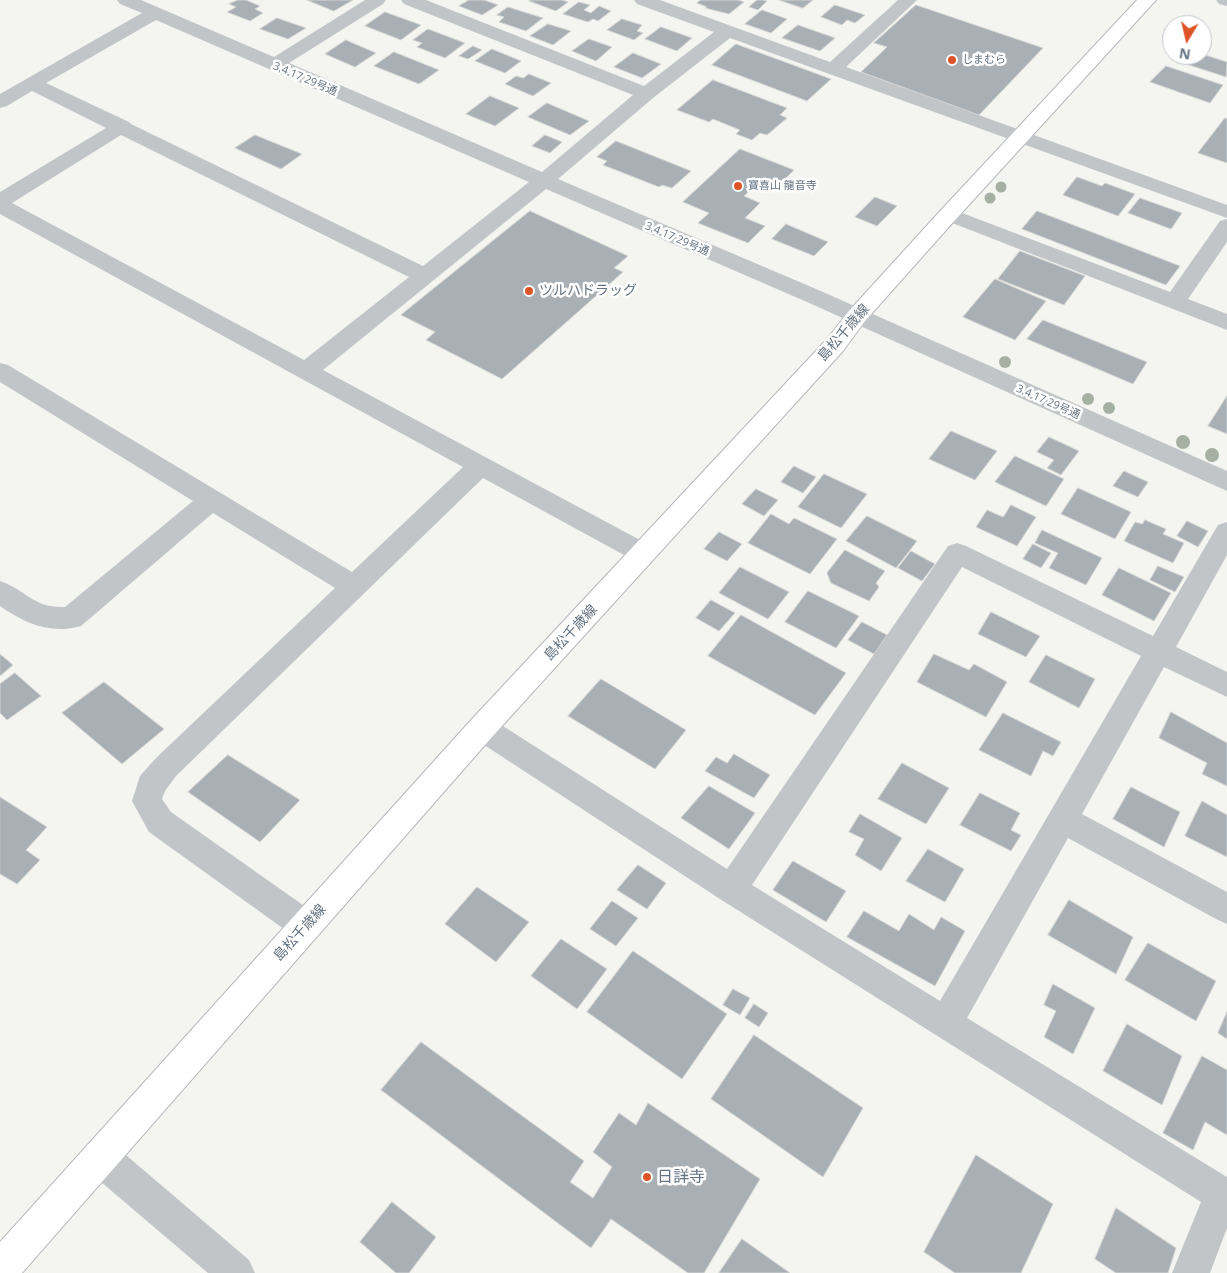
<!DOCTYPE html>
<meta charset="utf-8">
<style>
body{margin:0}
#map{position:relative;width:1227px;height:1273px;overflow:hidden;background:#f4f4f0;font-family:"Open Sans",sans-serif}
canvas{display:block}
.north{position:absolute;left:1162px;top:15px;width:50px;height:50px;box-sizing:border-box;background:#fff;border:1px solid #c1c7cd;border-radius:50%;rotate:189deg;font-size:14px;font-weight:700;line-height:20px;text-align:center;color:#647381}
.north::after{content:'';display:block;margin:auto;width:18px;height:22px;background:#de5426;clip-path:polygon(50% 0,100% 100%,50% 72%,0 100%)}
</style>
<div id="map">
<canvas width="1227" height="1273"></canvas>
<div class="north">N</div>
</div>
<script>
const c = document.querySelector('canvas').getContext('2d');
c.lineJoin = 'round';
function paint(path, color) {
  c.fillStyle = color;
  c.fill(path, 'evenodd');
}
function strokePath(path, color, width, dash) {
  c.strokeStyle = color;
  c.lineWidth = width;
  c.lineCap = dash ? 'butt' : 'round';
  c.setLineDash(dash || []);
  c.stroke(path);
}
function label(font, color, halo, rows, align = 'center') {
  c.font = font + ' "Open Sans","Noto Sans JP",sans-serif';
  c.lineWidth = 5;
  c.setLineDash([]);
  c.textBaseline = 'middle';
  c.strokeStyle = halo;
  c.fillStyle = color;
  for (const [text, x, y, turn = 0] of rows) {
    c.save();
    c.translate(x, y);
    c.rotate((+turn || 0) * Math.PI / 180);
    c.textAlign = isNaN(turn) ? turn : align;
    if (halo) c.strokeText(text, 0, 0);
    c.fillText(text, 0, 0);
    c.restore();
  }
}
const building = new Path2D(`
 M238,0H246L260,6L255,9L263,13L250,21L227,12L236,7L229,4Z
 M307,0H353L334,11Z
 M469,0H484L498,5L482,15L459,6Z
 M530,0H562L568,2L556,11L529,1Z
 M701,0H738L744,2L729,14L705,8L707,7L697,3Z
 M757,0H763L767,1L758,10L749,7Z
 M779,0H813L803,8Z
 M579,2L590,5L584,10L591,13L599,6L611,11L598,21L593,19L588,22L563,14Z
 M835,5L865,15L855,23L847,20L842,25L821,17Z
 M916,5L1043,48L979,115L861,72L887,47L874,43Z
 M508,7L543,18L526,31L499,22L504,17L497,15Z
 M762,10L787,19L771,33L745,24Z
 M385,12L421,25L401,40L365,26Z
 M277,18L306,28L288,39L260,29Z
 M622,19L642,25L637,31L643,33L634,40L607,30Z
 M548,24L571,31L553,45L530,36Z
 M798,25L835,38L820,51L782,38Z
 M661,27L692,38L677,51L645,39Z
 M428,29L465,43L445,58L417,47L422,43L413,40Z
 M589,39L612,47L596,61L572,51Z
 M346,40L376,53L355,67L325,54Z
 M736,44L831,79L807,101L712,65Z
 M473,46L482,50L468,59L459,56Z
 M492,49L521,61L505,73L475,61Z
 M394,52L439,70L419,84L374,66Z
 M633,53L661,64L642,78L614,67Z
 M1202,54L1227,62L1226,77L1183,63L1190,55Z
 M1166,66L1223,85L1210,103L1150,82Z
 M529,74L551,83L533,96L505,84L516,76L523,78Z
 M713,80L787,108L780,115L787,118L767,135L760,133L752,140L736,134L740,130L713,119L709,122L677,110Z
 M490,96L519,108L495,126L466,114Z
 M547,103L589,121L570,135L528,117Z
 M1225,118L1227,119V163L1198,153Z
 M255,135L302,154L281,169L235,148Z
 M545,135L562,142L550,153L532,146Z
 M616,141L691,171L672,188L662,185L659,187L603,165L607,161L597,157Z
 M740,149L794,170L774,190L758,183L744,196L760,203L745,218L765,226L748,243L698,223L709,213L683,202Z
 M1077,177L1102,186L1105,183L1135,194L1118,216L1063,195Z
 M875,197L897,206L877,226L855,217Z
 M1140,198L1182,213L1171,229L1128,213Z
 M530,211L628,256L614,268L623,272L502,379L426,340L435,332L401,315Z
 M1037,211L1180,266L1166,285L1022,229Z
 M786,224L828,242L814,256L772,239Z
 M1020,251L1085,276L1064,305L998,279Z
 M995,279L1046,301L1015,340L963,317Z
 M1043,320L1147,362L1133,384L1027,339Z
 M1227,396V434L1208,426Z
 M951,431L997,451L975,480L929,459Z
 M1049,437L1079,451L1061,475L1047,468L1054,460L1037,452Z
 M1015,456L1064,479L1046,506L995,482Z
 M794,466L816,477L803,493L781,482Z
 M1124,471L1148,482L1138,497L1113,486Z
 M824,474L867,494L841,528L798,507Z
 M1078,488L1131,512L1115,539L1061,514Z
 M756,489L778,500L764,516L742,504Z
 M1011,505L1036,517L1017,546L976,527L987,510L1003,517Z
 M771,514L789,524L794,518L837,539L810,574L748,543Z
 M867,516L917,541L896,568L846,541Z
 M1145,520L1166,529L1163,534L1184,543L1173,563L1124,541L1135,522L1142,524Z
 M1187,521L1208,531L1198,547L1177,536Z
 M1042,530L1102,558L1086,585L1049,568L1058,553L1035,543Z
 M719,532L742,544L727,561L704,549Z
 M1033,544L1051,553L1041,568L1023,559Z
 M845,550L885,571L876,583L879,587L869,601L831,583L827,573Z
 M911,551L935,564L922,581L898,568Z
 M1158,566L1184,577L1175,592L1150,580Z
 M740,567L789,592L768,619L719,593Z
 M1119,568L1171,593L1154,621L1102,595Z
 M808,591L859,616L836,648L785,622Z
 M711,600L735,613L719,631L696,618Z
 M991,612L1040,636L1026,657L978,634Z
 M741,615L846,673L815,715L708,656Z
 M862,622L887,635L874,654L848,640Z
 M0,654L13,665L0,676Z
 M934,654L969,670L974,664L1007,682L986,717L917,682Z
 M1046,655L1095,679L1079,708L1029,682Z
 M15,673L41,696L7,720L0,713V684Z
 M601,679L686,730L655,769L568,716Z
 M104,682L164,729L122,764L62,713Z
 M1171,712L1227,743V786L1202,774L1207,763L1159,738Z
 M1003,713L1061,742L1053,756L1043,751L1031,776L979,750Z
 M734,754L770,775L754,798L705,771L716,757L727,763Z
 M228,755L300,800L260,842L188,792Z
 M902,763L949,788L926,824L878,799Z
 M709,786L755,813L729,849L681,818Z
 M1131,787L1180,812L1164,847L1113,819Z
 M980,793L1020,813L1011,830L1021,835L1011,851L960,825Z
 M0,797L47,827L26,850L40,860L17,884L0,874Z
 M1202,801L1227,815V857L1185,836Z
 M860,814L902,838L881,871L855,855L864,839L849,832Z
 M928,849L964,869L945,902L906,881Z
 M793,861L846,891L826,922L773,890Z
 M638,865L666,883L647,909L617,890Z
 M477,887L529,922L496,962L445,924Z
 M1069,900L1133,937L1116,974L1048,935Z
 M612,901L638,918L616,946L590,929Z
 M864,911L899,931L909,914L934,930L941,917L965,931L935,986L847,937Z
 M561,939L607,969L577,1009L531,976Z
 M1148,943L1216,981L1196,1021L1125,980Z
 M633,951L727,1014L682,1079L587,1012Z
 M1053,984L1095,1008L1073,1054L1044,1037L1056,1011L1044,1005Z
 M733,989L750,998L740,1015L723,1005Z
 M754,1004L768,1013L759,1027L745,1018Z
 M1227,1012V1039L1218,1033Z
 M1127,1024L1182,1056L1162,1105L1103,1071Z
 M754,1035L863,1108L823,1177L711,1099Z
 M421,1042L584,1161L570,1182L593,1198L612,1167L593,1152L619,1113L636,1125L648,1103L760,1179L704,1273H688L611,1219L591,1248L381,1090Z
 M1202,1056L1227,1070V1135L1205,1122L1193,1150L1163,1133Z
 M976,1155L1053,1204L1021,1273H955L924,1252Z
 M392,1202L436,1237L409,1273H396L360,1242Z
 M1116,1208L1176,1248L1168,1273H1116L1095,1259Z
 M742,1239L790,1273H719Z`);
paint(building, '#a8afb5');
strokePath(building, '#d5d5d3', 1);
const major = new Path2D(`
 M1137,0H1156L956,219L865,321L843,351L492,737L22,1273H0V1242L472,719L827,339L849,311L942,209Z`);
strokePath(major, '#b5b8bc', 2);
paint(new Path2D(`
 M117,0H141L274,57L365,0H386L383,4L289,63L542,172L633,95L404,4L401,0H426L644,86L714,32L637,4L634,0H660L830,62L898,0H917L846,67L1227,205V218L730,38L653,98L558,179L823,292L1227,471V491L807,302L546,189L323,370L653,547L657,554L653,561L644,564L635,561L483,478L176,776L165,791L162,799L171,812L317,915L322,926L317,937L306,941L295,937L149,832L132,801L140,776L156,758L335,588L213,513L81,626C51,635 24,623 0,606V581C27,590 32,608 65,607L193,501L0,382V363L8,365L352,572L463,467L0,214V192L106,128L32,91L7,106L0,108V94L142,13L120,4ZM156,20L529,182L423,266L131,124L129,122L46,83ZM121,135L409,277L304,360L12,203Z
 M1216,0H1227V6L1219,4Z
 M949,208L1170,292L1220,221L1227,219V242L1188,299L1227,314V330L942,219L938,214L942,209Z
 M1227,522V555L1176,647L1227,672V697L1164,667L1082,814L1227,892V924L1216,919L1068,838L967,1018L1227,1177V1228L1210,1273H1172L1201,1202L720,899L472,737L468,728L472,719L482,716L492,719L727,869L948,546L957,543L966,546L1153,636L1218,525ZM962,567L1141,656L940,1001L752,885Z
 M100,1139L113,1144L249,1260L255,1273H208L87,1170L82,1157L87,1144Z`), '#c2c5c8');
paint(major, '#fff');
c.fillStyle = '#a6b0a2';
for (const [x, y, r] of [
 [1001,187,5.5],
 [990,198,5.5],
 [1005,362,6],
 [1088,399,6],
 [1109,408,6],
 [1183,442,7],
 [1212,455,7]
]) {
  c.beginPath();
  c.arc(x, y, r, 0, 2 * Math.PI);
  c.fill();
}
for (const [x, y, r, color] of [
 [952,60,5,"#de5426"],
 [738,186,5,"#de5426"],
 [529,291,5,"#de5426"],
 [647,1177,5,"#de5426"]
]) {
  const dot = new Path2D();
  dot.arc(x, y, r, 0, 2 * Math.PI);
  c.fillStyle = color;
  c.fill(dot);
  strokePath(dot, '#fff', 2);
}
label('11px', '#647381', '#fff', [
 ["しまむら",962,60],
 ["寶喜山 龍音寺",748,186]
], 'left');
label('11px', '#647381', '#fff', [
 ["3.4.17 29号通",305,79,23],
 ["3.4.17 29号通",677,239,23],
 ["3.4.17 29号通",1048,402,24]
]);
label('14px', '#647381', '#fff', [
 ["ツルハドラッグ",539,291]
], 'left');
label('14px', '#647381', '#fff', [
 ["島松千歳線",844,333,-49],
 ["島松千歳線",571,633,-47],
 ["島松千歳線",300,933,-48]
]);
label('16px', '#647381', '#fff', [
 ["日詳寺",657,1177]
], 'left');
</script>
